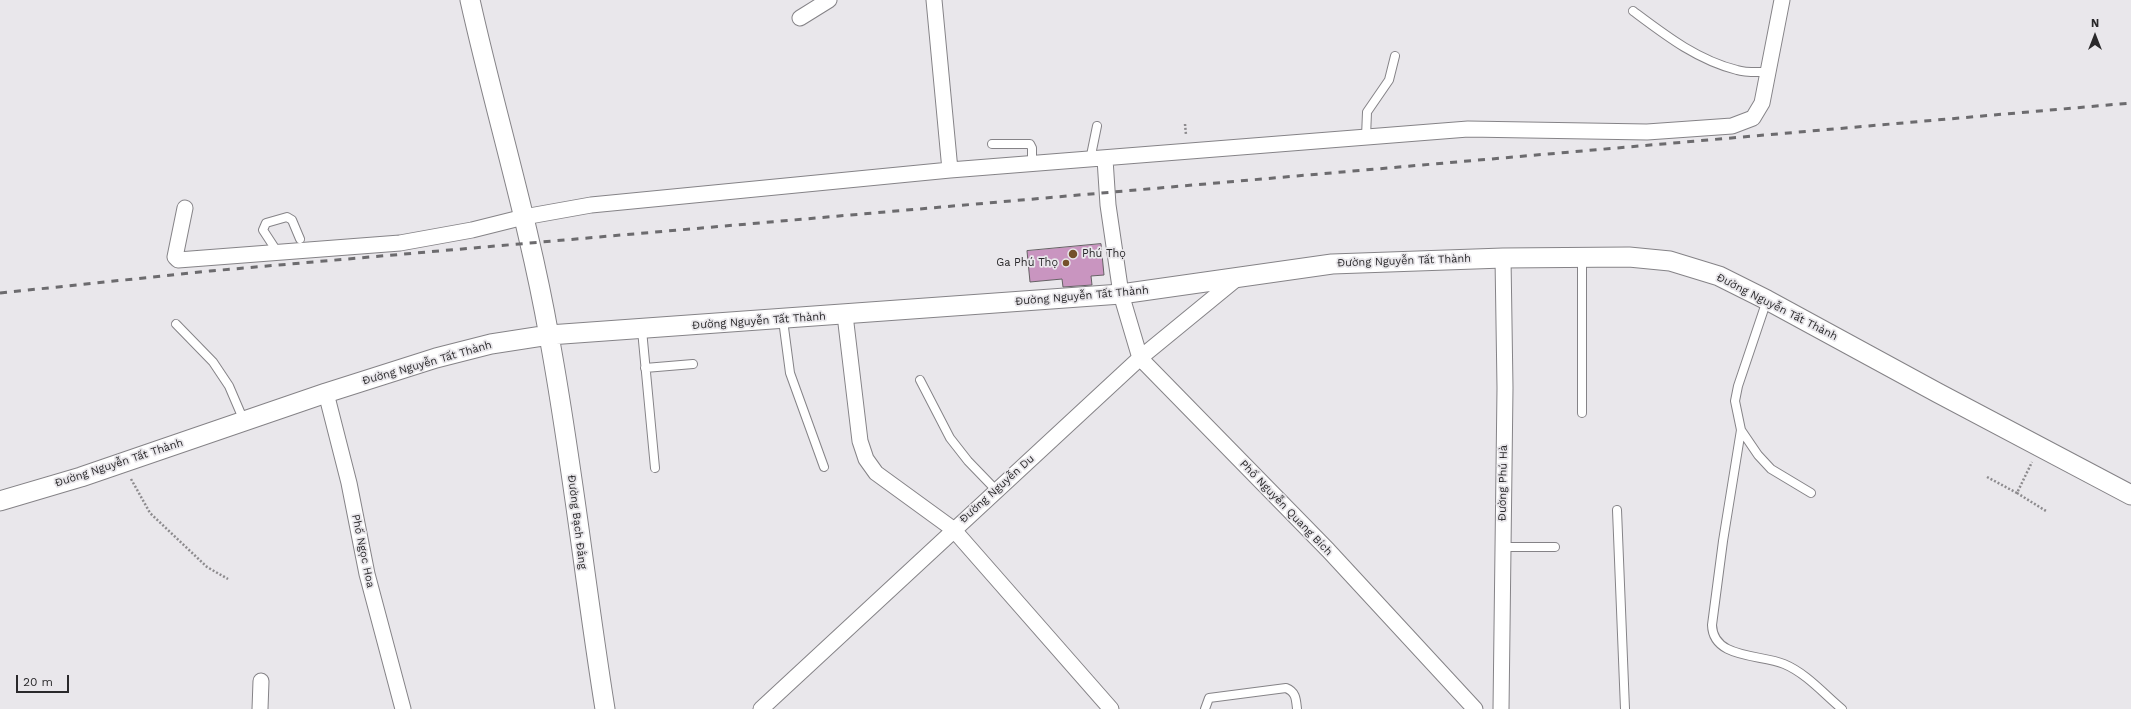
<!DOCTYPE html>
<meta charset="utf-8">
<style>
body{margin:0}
#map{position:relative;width:2131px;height:709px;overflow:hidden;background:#e9e7eb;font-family:"Work Sans",sans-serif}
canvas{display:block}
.north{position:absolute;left:2075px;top:16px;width:40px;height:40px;-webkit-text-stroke:3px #e9e7eb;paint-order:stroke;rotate:0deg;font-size:11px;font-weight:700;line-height:16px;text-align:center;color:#2a292b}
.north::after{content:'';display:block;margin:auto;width:14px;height:18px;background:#2a292b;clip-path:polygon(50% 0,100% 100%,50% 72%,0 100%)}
.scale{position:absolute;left:16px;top:675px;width:53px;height:18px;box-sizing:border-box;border:2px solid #2a292b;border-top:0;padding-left:5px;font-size:12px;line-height:14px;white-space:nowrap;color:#2a292b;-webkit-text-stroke:3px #e9e7eb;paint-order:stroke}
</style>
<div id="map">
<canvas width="2131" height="709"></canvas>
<div class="north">N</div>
<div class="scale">20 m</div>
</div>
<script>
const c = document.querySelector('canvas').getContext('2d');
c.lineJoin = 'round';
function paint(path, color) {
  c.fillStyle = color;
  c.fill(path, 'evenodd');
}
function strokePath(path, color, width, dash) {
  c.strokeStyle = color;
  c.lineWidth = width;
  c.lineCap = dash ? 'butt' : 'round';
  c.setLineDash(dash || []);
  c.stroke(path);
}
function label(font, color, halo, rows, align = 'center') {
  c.font = font + ' "Work Sans",sans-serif';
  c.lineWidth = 3.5;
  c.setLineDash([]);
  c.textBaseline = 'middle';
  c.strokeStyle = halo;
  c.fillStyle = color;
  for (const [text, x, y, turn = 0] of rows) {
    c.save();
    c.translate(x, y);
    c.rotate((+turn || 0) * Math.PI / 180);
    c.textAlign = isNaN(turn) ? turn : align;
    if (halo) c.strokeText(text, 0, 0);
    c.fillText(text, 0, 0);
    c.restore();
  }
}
const building = new Path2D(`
 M1101,244L1104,275L1091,276L1092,285L1063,287L1062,279L1030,282L1027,251Z`);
paint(building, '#c995c0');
strokePath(building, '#656164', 1);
const service = new Path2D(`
 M1633,11C1665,35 1697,60 1737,70C1746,73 1758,72 1768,72
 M1366,137L1367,112L1389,80L1395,56
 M992,144H1030L1032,148V164
 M1090,160L1097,126
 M278,253L263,230L266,223L287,217L292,220L300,239
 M1767,300L1738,386L1735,401L1741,430L1723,541L1712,625C1713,659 1760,654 1784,664C1806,673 1824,694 1842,709
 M783,320L790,373L824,467
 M176,324L213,362L229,386L244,421
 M642,330L655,468
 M645,368L693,364
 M920,380L950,438L968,461L996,490
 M1582,413V257
 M1741,430L1758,455L1771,469L1811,493
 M1617,510L1625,709
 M1502,547H1555
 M1205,709L1209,698L1286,688C1296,692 1296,699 1297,709`);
const minor = new Path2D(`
 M934,0L950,170
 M800,18L829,0
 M1105,159L1108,205L1121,294L1140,358L1328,550L1475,709
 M185,208L175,257L178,260L400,243L472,230L524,217L591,205L950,170L1468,129L1647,132L1732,126L1753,118L1762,103L1782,0
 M845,315L860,441L866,459L876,473L953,529L1111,709
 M326,393L349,483L367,574L403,709
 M260,709L261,681
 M761,709L1140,358L1240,276
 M1501,709L1505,388L1503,258`);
const tertiary = new Path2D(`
 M470,0C495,112 529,222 549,336C572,459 585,585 605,709
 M0,501L81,477L326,393L436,358L491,344L549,335L1121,294L1332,264L1503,258L1629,257L1670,261L1719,276L1767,300L1938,393L2131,495`);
strokePath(service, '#858387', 10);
strokePath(minor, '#858387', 17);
strokePath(tertiary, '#858387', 21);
strokePath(new Path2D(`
 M1185,124L1186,135
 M1987,477L2017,493L2032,462
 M131,479L150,513L207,567L228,579
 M2017,493L2046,511`), '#8d8b8e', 2.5, [2, 2]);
strokePath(service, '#fff', 8);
strokePath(minor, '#fff', 15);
strokePath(tertiary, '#fff', 19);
strokePath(new Path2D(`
 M0,293L210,271L2131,103`), '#6c6b6e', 3, [7, 7]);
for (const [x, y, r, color] of [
 [1073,254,5,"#74512a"],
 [1066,263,4,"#74512a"]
]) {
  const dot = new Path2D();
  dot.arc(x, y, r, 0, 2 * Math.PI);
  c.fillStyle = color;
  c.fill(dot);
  strokePath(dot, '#e9e7eb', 1.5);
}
label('11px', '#2a292b', '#e9e7eb', [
 ["Phú Thọ",1082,254],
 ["Ga Phú Thọ",1058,263,"right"]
], 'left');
label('11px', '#2a292b', '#e9e7eb', [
 ["Đường Nguyễn Tất Thành",1404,261,-2],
 ["Đường Nguyễn Tất Thành",1082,296,-5],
 ["Đường Nguyễn Tất Thành",1777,307,27],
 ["Đường Nguyễn Tất Thành",759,321,-4],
 ["Đường Nguyễn Tất Thành",427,363,-16],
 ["Đường Nguyễn Tất Thành",119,463,-18],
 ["Đường Phú Hà",1503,483,-89],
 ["Đường Nguyễn Du",997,489,-42],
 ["Phố Nguyễn Quang Bích",1286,508,46],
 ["Đường Bạch Đằng",577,522,83],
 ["Phố Ngọc Hoa",363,551,78]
]);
</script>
